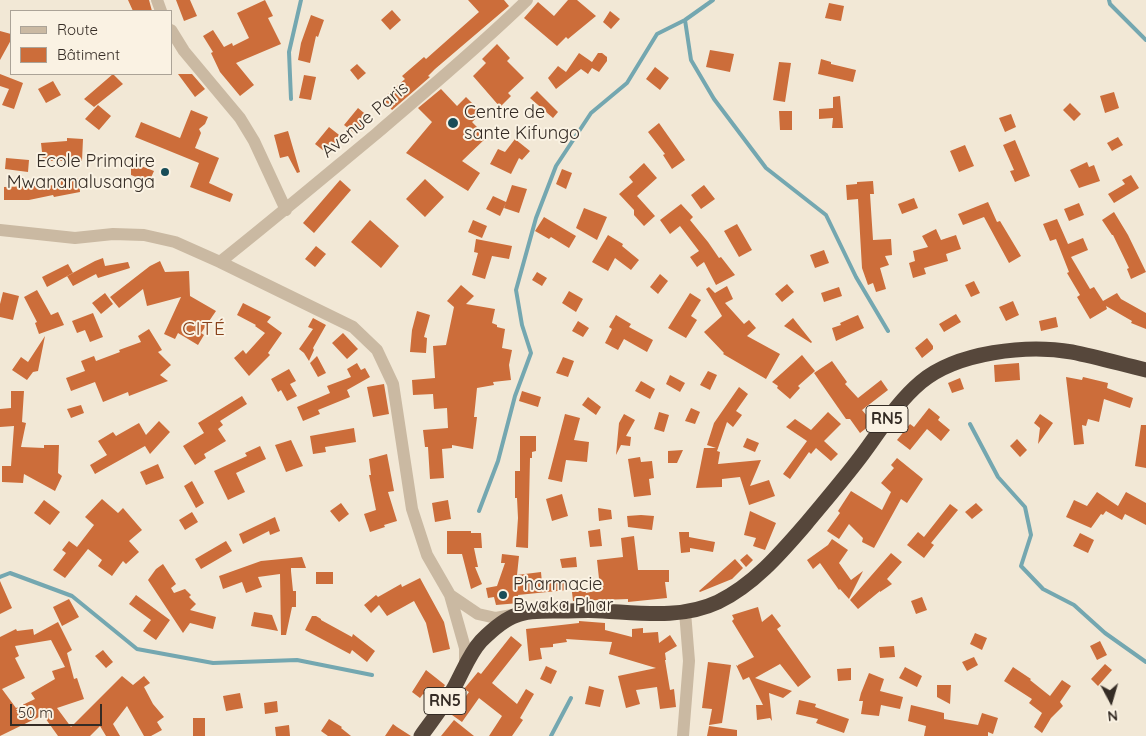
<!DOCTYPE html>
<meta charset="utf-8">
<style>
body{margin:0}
#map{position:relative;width:1146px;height:736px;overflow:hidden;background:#f2e8d6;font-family:Quicksand,sans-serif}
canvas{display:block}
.legend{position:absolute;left:10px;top:10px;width:162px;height:65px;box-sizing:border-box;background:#faf2e3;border:1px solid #aba397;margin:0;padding:6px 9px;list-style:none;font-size:15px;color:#352c25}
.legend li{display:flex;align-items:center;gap:10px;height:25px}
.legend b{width:25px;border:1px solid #aba397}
.north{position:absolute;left:1086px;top:676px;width:50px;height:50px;-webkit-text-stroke:4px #faf2e3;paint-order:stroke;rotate:174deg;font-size:14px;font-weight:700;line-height:20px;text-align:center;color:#352c25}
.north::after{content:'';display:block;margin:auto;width:18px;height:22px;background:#352c25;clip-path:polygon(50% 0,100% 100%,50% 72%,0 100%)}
.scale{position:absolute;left:10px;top:704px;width:92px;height:22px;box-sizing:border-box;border:2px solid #352c25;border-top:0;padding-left:6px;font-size:15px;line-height:18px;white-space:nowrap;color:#352c25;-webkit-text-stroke:4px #faf2e3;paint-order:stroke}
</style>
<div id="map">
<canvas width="1146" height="736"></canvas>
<ul class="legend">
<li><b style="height:6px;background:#cab9a2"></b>Route</li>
<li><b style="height:14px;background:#cc6d3a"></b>Bâtiment</li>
</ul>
<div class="north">N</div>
<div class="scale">50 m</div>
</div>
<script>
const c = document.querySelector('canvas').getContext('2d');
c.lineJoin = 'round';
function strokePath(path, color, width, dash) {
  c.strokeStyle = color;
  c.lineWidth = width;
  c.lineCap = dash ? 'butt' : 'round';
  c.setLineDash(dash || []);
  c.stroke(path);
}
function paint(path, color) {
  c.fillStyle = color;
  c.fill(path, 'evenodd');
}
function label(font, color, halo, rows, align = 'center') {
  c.font = font + ' Quicksand,sans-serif';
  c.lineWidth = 4;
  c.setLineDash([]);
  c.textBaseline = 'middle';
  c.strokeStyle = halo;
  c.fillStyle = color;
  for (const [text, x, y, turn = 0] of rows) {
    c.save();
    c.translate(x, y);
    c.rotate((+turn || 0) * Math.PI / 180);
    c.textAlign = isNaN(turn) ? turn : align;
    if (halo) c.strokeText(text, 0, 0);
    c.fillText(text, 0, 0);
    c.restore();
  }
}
strokePath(new Path2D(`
 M1109,0L1110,4L1146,40
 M685,20L691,60L714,99L766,168L826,215L856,277L888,331
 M291,99L289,52L301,0
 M970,424L998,477L1025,507L1031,535L1021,566L1043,589L1074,605L1105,633L1146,662
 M479,511L498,461L515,396L531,353L522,325L516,290L536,218L556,166L591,113L627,83L657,34L685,20L713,0
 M0,577L10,573L72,596L137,649L213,663L297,660L372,675
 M551,736L571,698`), '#74a7b0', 4);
paint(new Path2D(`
 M128,0H149L152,11H133Z
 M176,0H190L197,16L184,21Z
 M265,0L273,16L268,18L281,44L236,63L254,85L240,96L220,72L211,53L213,52L203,36L213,30L224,47L232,43L233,46L249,38L237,13Z
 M468,0H504L509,6L435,69L428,76L430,77L392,110L382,99L405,79L402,76L424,57L426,59L479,12Z
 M568,0H577L596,16L568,39L566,37L557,46L524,18L538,2L554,16Z
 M829,3L844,6L841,21L825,18Z
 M392,10L401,20L390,30L381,20Z
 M610,11L620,19L611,29L603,22Z
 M311,15L324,20L318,37L316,36L310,63L298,60L301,43Z
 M0,31L11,34V40L0,60Z
 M497,44L510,58L507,61L524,78L508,93L511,96L500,107L473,76L486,63L482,59Z
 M710,50L734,54L730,72L706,67Z
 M579,53L592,62L598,53H602L607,57V61L599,72L592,68L588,74L581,69L556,89L548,78L558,66L566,72Z
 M821,59L831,62V64L856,70L853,82L818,74Z
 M779,62L791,63L785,102L773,100Z
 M357,64L366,73L358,80L350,70Z
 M655,67L669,78L660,90L646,79Z
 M0,74L23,83L14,109L2,105L9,89L0,86Z
 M113,74L123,84L94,107L84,99Z
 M178,74H192L205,89L195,97Z
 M304,75L316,77L311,100L299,98Z
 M53,81L61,95L46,103L38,89Z
 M441,89L457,106L466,97L482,113L472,122L487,137L462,161L480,173L468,191L406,153L432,122L418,108Z
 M537,91L558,112L553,118L530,98Z
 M1114,92L1119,108L1105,113L1100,96Z
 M840,96L843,128H832L833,118L819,119V109L833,108V97Z
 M1070,103L1081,114L1074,121L1063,110Z
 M98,105L111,116L99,130L85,119Z
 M358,108L369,117L356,134L344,125Z
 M191,110L208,117L205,124L199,129L201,133L195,148L219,158L209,183L233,194L230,202L190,187L199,163L135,137L141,122L180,138Z
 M779,111H792V130H780Z
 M1011,114L1016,127L1005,132L999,118Z
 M659,123L685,160L672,169L663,155L665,154L648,132Z
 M329,127L343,138L329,155L315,144Z
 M288,131L300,172L297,173L288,156L280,158L274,135Z
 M1118,137L1123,145L1112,151L1107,143Z
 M67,138L83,139L82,161H43L41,143L67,141Z
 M515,139L530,151L522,160L519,158L511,174L490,164L498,149L505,152Z
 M1015,140L1030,176L1015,182L1010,171L1014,170L1003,145Z
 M965,145L974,166L959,172L950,151Z
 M6,158L29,160L28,172L5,169Z
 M1087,162L1089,167L1094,165L1100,181L1079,188L1070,170Z
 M644,163L657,178L637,196L655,216L644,226L634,215V210L619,194L633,182L629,177Z
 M141,166L154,171L149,182L131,175V168Z
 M562,169L572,173L566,189L556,184Z
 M1131,175L1139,188L1114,203L1108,194L1125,184L1122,180Z
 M79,178L80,192L54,197L53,195L29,200H4V187L60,185L61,181Z
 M425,179L444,197L425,217L406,199Z
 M340,180L351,190L314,233L303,223Z
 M873,181L874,194H870L873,240L891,239L892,255L885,256L889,265L880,268L886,289L876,292L873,283L868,285L862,268L858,199L847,200L846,185L857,184V182Z
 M512,185L527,189L519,213L504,208L506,203L500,216L486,209L493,196L506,202Z
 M704,185L715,199L701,209L691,195Z
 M914,198L918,208L902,214L898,204Z
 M988,202L997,222L1000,221L1021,256L1009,263L984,217L963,225L958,214Z
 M1079,203L1084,215L1069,221L1064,209Z
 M681,204L693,217L690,220L708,242L719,258L721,257L735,275L716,285L704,262L697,267L690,257L699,251L680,226L670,234L660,220Z
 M584,208L607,217L597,240L576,228Z
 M1114,212L1128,235L1146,272L1131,279L1127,269L1129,268L1113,235H1112L1102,220Z
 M544,217L576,236L569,248L551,237L549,239L535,231Z
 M1057,219L1068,244L1083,238L1088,250L1071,257L1090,289L1094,287L1103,301L1117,293L1121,299L1146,313V329L1131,323L1132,321L1106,306L1107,309L1090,319L1077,297L1080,295L1067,273L1069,272L1056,239L1050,241L1043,224Z
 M370,220L399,246L381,268L351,242Z
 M473,220L487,226L482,238L468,232Z
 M737,224L752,250L739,257L724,231Z
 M936,229L941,240L956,235L961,249L946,254L948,261L924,268L926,274L913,278L909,263L915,261L913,251L928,247L922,236Z
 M608,235L623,244L622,246L639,260L631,270L615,258L608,271L592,262Z
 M476,239L512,246L509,259L492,256L485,279L472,275L478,253L474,252Z
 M316,246L326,254L315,267L305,259Z
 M824,250L829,263L815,268L810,255Z
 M103,258L105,266L128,262L130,268L98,278L96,274L73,286L67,276L95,261Z
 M160,261L165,272L189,271L190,296L216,311L201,333L204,335L198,345L178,333L175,339L164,334L181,297L147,306L143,289L119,308L110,297L150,266Z
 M68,264L73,273L47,287L42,277Z
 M537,272L547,278L542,286L532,280Z
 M660,274L668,281L658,294L650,287Z
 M974,281L980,293L971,297L965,285Z
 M787,284L794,292L782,302L775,294Z
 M461,285L474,296L466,304L495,309L492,323L497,325V327L505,329L502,348L512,350L509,365L511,380L493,382L494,385L477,388L474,417H477L473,449L452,445V448L442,449L444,478L430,479L428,447H425L423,430L448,428L447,408L434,409L433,394L413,395L412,380L435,378L433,346L446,345L454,307L447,301Z
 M727,286L733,299L725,303L744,324L749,320L756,328L747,336L780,354L766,379L723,354L724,353L704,332L722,316L706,289L709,287L715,293Z
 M839,287L842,296L824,302L821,293Z
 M37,290L51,315L58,312L64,325L39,334L35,323L37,322L24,297Z
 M569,291L583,299L576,312L562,303Z
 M3,292L19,296L13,320L0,317V304Z
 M105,293L113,304L101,314L92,303Z
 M690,293L701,300L691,316L697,320L686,338L668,328Z
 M1013,301L1019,315L1006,321L999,307Z
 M243,303L271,317L267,322L282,333L268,353L270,355L249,376L234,358L243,350L246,354L265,333L255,326L256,325L237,315Z
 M417,311L430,315L424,337L427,338L426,353L410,352L412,330Z
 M93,313L103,337L90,342L85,330L77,333L72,321Z
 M956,314L961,322L944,332L939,324Z
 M616,315L631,324L629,327L653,340L647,352L624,339L618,350L605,343L612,329L609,327Z
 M858,315L864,328L836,341L832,328L841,325L840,323Z
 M1056,317L1058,327L1041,331L1039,321Z
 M313,318L326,325L313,348L314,350L309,361L304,353L299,349L313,329L308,327Z
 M793,318L812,342L811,343L784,326Z
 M578,321L589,328L583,337L572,331Z
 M149,329L162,350L158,352L171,365L160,375L168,381L129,396L128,392L103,402L95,382L71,391L66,378L85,371L81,361L94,356L96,361L120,352L119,350L141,342L138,336Z
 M343,333L358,349L347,359L332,343Z
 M45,336L38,371L33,372L27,380L12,370L21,357L28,362Z
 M927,338L933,346V349L922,358L915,348Z
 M802,355L815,371L798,386L800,388L790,399L777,388L778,386L772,382Z
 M317,356L326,373L318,377L310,363Z
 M563,357L574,361L568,377L556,373Z
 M832,361L847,382L845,384L858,398L881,380L888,390L862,410L873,423L860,433L850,419H846L814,373Z
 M357,363L361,370L365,368L370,377L347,390L350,397L318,410L320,414L303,421L297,407L330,393L327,386L351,377L347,369Z
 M1019,363L1020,380L995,382L994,365Z
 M289,369L296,381L290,384L297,396L287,401L281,390L278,392L271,379Z
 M708,371L717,375L710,390L700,385Z
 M670,375L685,383L680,392L666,384Z
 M1066,377L1082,380L1083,377L1108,383L1107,388L1133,398L1130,408L1104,399L1099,422L1088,419L1086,426L1082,425L1084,444L1074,445Z
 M960,378L964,389L952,393L948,383Z
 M641,381L655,389L650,399L635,391Z
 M384,384L389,414L373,417L367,387Z
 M739,387L748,394L736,411L742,415L733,427L727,422L717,451L720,452L718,464L761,460L750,486L769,480L775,496L749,505L740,477L722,479V487L696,488L704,448H716L707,445L714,423Z
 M11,391H24L22,422L26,423L21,447L44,448V445H59L58,473L62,476L55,491L24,474L23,483L2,482V466H11L14,426L0,427V409L11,408Z
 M522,391L541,397L538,407L519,401Z
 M242,396L247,404L220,421L223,425L218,429L226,441L204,454L206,458L195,465L183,446L204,433L198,423Z
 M588,397L601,407L596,415L582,405Z
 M81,405L84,413L71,418L67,409Z
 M691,408L700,412L695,424L685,421Z
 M929,408L940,417L938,420L950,430L941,441L927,429L910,450L897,440L910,424L914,427Z
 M659,412L669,415L664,432L654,429Z
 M828,412L841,424L824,441L838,454L831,461L816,448L811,454L809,452L790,479L783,474L807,441L786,427L795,419L811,430Z
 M565,414L580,418L574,440L589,442L587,462L566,460L562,482L548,479Z
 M624,414L635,420L626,436L631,437L630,446L621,445L616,455L619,423Z
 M1040,414L1053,423L1038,444L1040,428L1034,423Z
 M159,421L170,432L150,454L145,446L95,474L90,465L107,455L98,441L113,432L116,436L139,423L146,435Z
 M1141,425H1146V468L1135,466Z
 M354,428L356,442L325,447L326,452L313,454L310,436Z
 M520,436H536V451L532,452V458H530L528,548L516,547L518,518L517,498H515V471H520Z
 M747,438L759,443L755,452L743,447Z
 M1017,439L1027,450L1020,457L1010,446Z
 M291,440L303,466L286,472L275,445Z
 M260,446L266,459L236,473L245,492L228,500L214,471L247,456L245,453Z
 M683,450L677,463H668V451Z
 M387,454L394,491L388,492L397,521L384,525L385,527L370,532L364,514L376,510L369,475H371L369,459Z
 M640,457L641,462L652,461L654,478L649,479L651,495L634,497L628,459Z
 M897,458L923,479L907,503L901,499L874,548L862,542L863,538L849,524L839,539L827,531L840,513L838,511L851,491L882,510L891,492L881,483L894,468L891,465Z
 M158,464L164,478L146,485L140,472Z
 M192,481L204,503L196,508L184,486Z
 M1097,492L1118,506L1126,492L1146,503V525L1125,514L1122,520L1106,511L1103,515L1101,514L1091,528L1066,517L1074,500L1087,506Z
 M562,494L568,516L552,521L546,499Z
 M102,499L118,513L123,508L142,530L129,541L139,552L126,564L123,561L112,576L98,566L102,560L88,549L65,578L53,570L66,553L62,550L69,541L77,547L94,525L85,517Z
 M44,500L60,512L50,525L34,513Z
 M448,500L451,519L435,522L432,503Z
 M341,503L349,514L339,522L330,511Z
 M976,503L983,510L972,519L965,512Z
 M950,504L958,510L931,543L934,545L924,558L907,545L918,532L924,537Z
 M598,508L611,510L612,519L599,521Z
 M750,511L776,523L765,550L753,546L756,538L744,535Z
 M192,512L198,522L185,530L179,520Z
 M641,515L654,516L652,530L628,527L627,516Z
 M275,517L280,531L270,535L269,531L243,544L239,534Z
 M600,529L602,546L590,547L588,531Z
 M447,531H471V533H481L482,548H474L478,567H475L482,584L471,589L462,554H447Z
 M679,532H689V537L715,542L713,552L690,548V552L681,553Z
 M1080,533L1094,540L1088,553L1073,546Z
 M634,536L638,570H669V582H665L667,598L628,602V599L573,601L572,592L585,590L586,593L595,591L594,589L600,588L597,560L623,557L621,538Z
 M832,539L848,550L839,563L851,580L863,571L849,599L840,589L839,590L820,563L813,569L807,560L828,545Z
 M226,541L232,551L201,569L195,559Z
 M891,553L902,562L887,579L892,584L880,592V591L858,609L850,600Z
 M502,554L519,556L517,575L541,572L542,583L565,580L567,590L518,595L519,603L496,605L494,597L488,598L486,588L497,586L505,563H501Z
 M747,554L753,560L746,567L740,560Z
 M302,557L306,568H291V571L293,591H296V607H292L286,635H281L280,574L258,577L262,587L246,593L242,582L223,589L219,576L261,561Z
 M576,557L577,567L562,568L560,559Z
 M735,559L743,568L732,579L700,592L699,591Z
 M163,564L176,584L171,588L174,593L185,589L191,595L189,597L196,604L190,610L216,617L213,629L190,623L183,633L148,580L156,569Z
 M316,572H333V584H316Z
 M420,578L444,622L450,649L433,653L426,623L414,601L387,616L379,605L371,613L364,605L376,595L378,597L401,584L402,587Z
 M0,581L12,608L0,614Z
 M136,595L170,620L156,640L143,631L151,620L129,604Z
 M922,597L927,610L916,614L911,601Z
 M69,599L79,617L62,626L53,607Z
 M758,607L762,622L772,614L781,626L777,629L811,677L798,687L780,664L755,678L792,691L783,698L769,693L772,721L770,718L757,720L756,705H763L749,677L743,680L736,665L738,666V665L754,657L732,621L734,619L732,615Z
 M254,612L272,615L278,631L251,626Z
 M312,616H316L321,619V620L352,637L353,634L375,651L367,662L352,650L350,654L305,630Z
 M579,621L605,623V630L632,637V629L643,628V633L658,632L659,643L670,635L677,646L665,653L666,660H665L670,690L674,689L676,707L660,709L657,687L636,690L640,704L626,708L618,676L656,668L609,654L612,642L566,639L567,642L553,644V647L540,648L542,659L529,661L526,629L579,623Z
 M58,622L72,650L67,653L74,679L77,678L84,699L57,708L71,727L122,676L133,685L144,676L150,683L144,687L153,704L164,717L157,722L162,730L151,736H144L127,706L113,724L120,736H106L100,726L90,736H58L43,715L0,736V637L16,629L17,631L33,629L34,635ZM51,640L65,667L52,671L55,679L31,693L35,699L16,708L2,689L25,678L15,658L19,656L15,646Z
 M975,633L987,638L982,650L970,644Z
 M511,636L522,645L492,683L517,704L526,689L534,694L520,718L523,720L512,736H489L502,716L479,698L462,722L452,715L469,692L464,689L478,672L481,674Z
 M1100,641L1107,655L1097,660L1090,646Z
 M894,646L895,657L880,658L879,647Z
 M103,650L113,662L106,668L95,656Z
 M974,657L978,665L967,671L962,662Z
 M708,662L731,665L722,723L709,725L712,709L702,708Z
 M1105,664L1112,670L1098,686L1091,679Z
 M546,666L557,671L551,684L540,679Z
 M905,667L922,676L917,687L899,678Z
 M1013,667L1031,679L1030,680L1050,696L1062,680L1071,686L1060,702L1063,706L1051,718L1042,733L1034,727L1042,713L1029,703L1032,699L1004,681Z
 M851,668V680L838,681L837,669Z
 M426,670L445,685L434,702L423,694L420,698L412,692Z
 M869,673L884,679L880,691L903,697L900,709L881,705L879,716L861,714L863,701H859L861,693Z
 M937,685H951L950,704L937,697Z
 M589,686L604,690L600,707L585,704Z
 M240,693L243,708L226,711L223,696Z
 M799,700L816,704L815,707L849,719L844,733L816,723L818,719L796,714Z
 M277,701L278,712L265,714L264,703Z
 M911,705L944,713V719L978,725L982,713L998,718L993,734L988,732V736H924L926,726L908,721Z
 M193,718H205V736H193Z
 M329,719L342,727L341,728L351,736H328L321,731Z
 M454,720L474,736H441Z
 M393,724L397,727L411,736H385Z
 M289,725L290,736H276L275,727Z
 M709,726L737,730V736H707Z`), '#cc6d3a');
strokePath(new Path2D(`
 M157,0L161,11
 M171,30L184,51L240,118L254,141L286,210
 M0,230L75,238L113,234L144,235L175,242L220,262L353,327L377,350L393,384L412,509L427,555L450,595L465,648V665
 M220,262C273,220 324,177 376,134C427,90 479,47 527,0
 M450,595L478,614L496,618L512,615
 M683,736L689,661L685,612`), '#cab9a2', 12);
strokePath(new Path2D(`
 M421,736C433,719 447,702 456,684C464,669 470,653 481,641C491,631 504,619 517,615C529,610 550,611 562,611C576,611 589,610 603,611C641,613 682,619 718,602C753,585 780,554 805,525C824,502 844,479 862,455C881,430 896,403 921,382C957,352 1027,344 1072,352C1097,357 1121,364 1146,370`), '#56473b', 15);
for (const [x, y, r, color] of [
 [453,123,6,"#194d58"],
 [165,172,5,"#194d58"],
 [503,595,5,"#194d58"]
]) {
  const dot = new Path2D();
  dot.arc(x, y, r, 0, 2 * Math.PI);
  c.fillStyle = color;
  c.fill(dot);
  strokePath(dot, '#faf2e3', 2);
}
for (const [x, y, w] of [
 [887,419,42],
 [445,701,42]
]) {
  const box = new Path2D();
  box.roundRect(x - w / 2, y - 13.5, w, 27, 4);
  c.fillStyle = '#faf2e3';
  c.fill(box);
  strokePath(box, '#352c25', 1);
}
label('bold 16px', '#352c25', null, [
 ["RN5",887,419],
 ["RN5",445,701]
]);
label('18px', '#352c25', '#faf2e3', [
 ["Centre de",464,113],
 ["sante Kifungo",464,134],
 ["Ecole Primaire",155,162,"right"],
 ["Mwananalusanga",155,183,"right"],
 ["Pharmacie",513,585],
 ["Bwaka Phar",513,606]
], 'left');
label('18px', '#352c25', '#faf2e3', [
 ["Avenue Paris",365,120,-40]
]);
c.letterSpacing = '1px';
label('19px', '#87401a', '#faf2e3', [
 ["CITÉ",204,329]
]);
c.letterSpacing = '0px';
</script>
